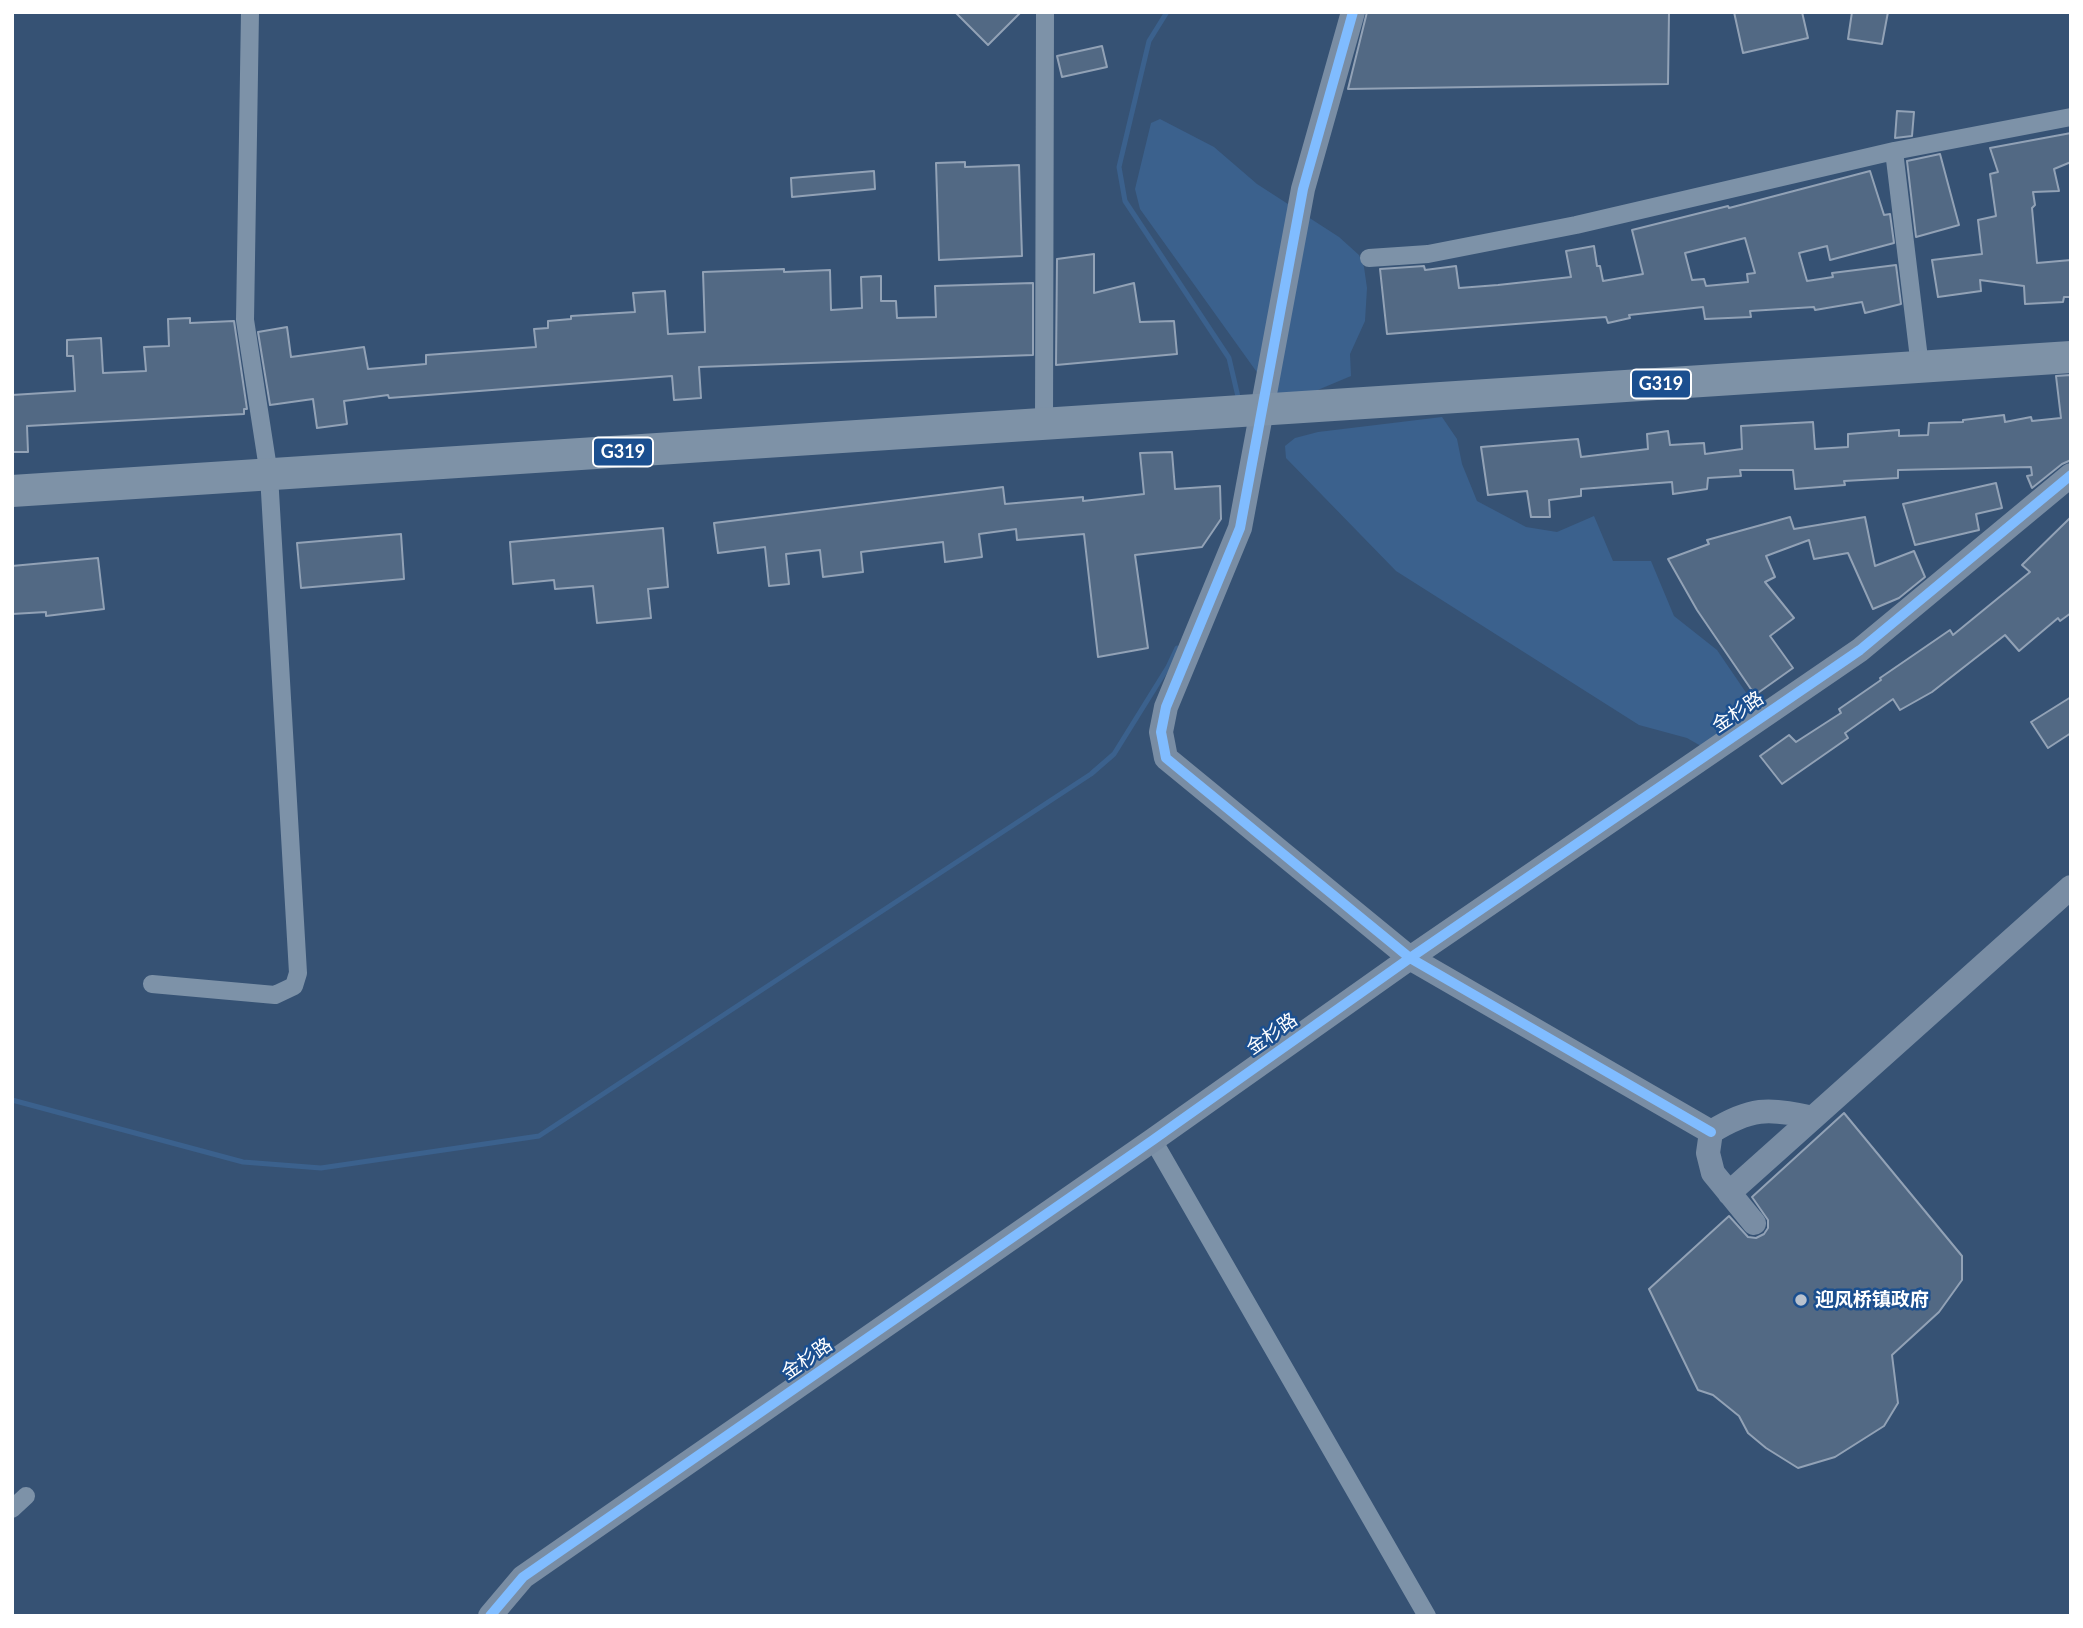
<!DOCTYPE html>
<meta charset="utf-8">
<style>
body{margin:0}
#map{position:relative;width:2083px;height:1628px;overflow:hidden;background:#365274;font-family:Lato,sans-serif}
canvas{display:block}
.frame{position:absolute;inset:0;border:14px solid #fff;pointer-events:none}
</style>
<div id="map">
<canvas width="2083" height="1628"></canvas>
<div class="frame"></div>
</div>
<script>
const c = document.querySelector('canvas').getContext('2d');
c.lineJoin = 'round';
function paint(path, color) {
  c.fillStyle = color;
  c.fill(path, 'evenodd');
}
function strokePath(path, color, width, dash) {
  c.strokeStyle = color;
  c.lineWidth = width;
  c.lineCap = dash ? 'butt' : 'round';
  c.setLineDash(dash || []);
  c.stroke(path);
}
function label(font, color, halo, rows, align = 'center') {
  c.font = font + ' Lato,"Noto Sans SC",sans-serif';
  c.lineWidth = 5;
  c.setLineDash([]);
  c.textBaseline = 'middle';
  c.strokeStyle = halo;
  c.fillStyle = color;
  for (const [text, x, y, turn = 0] of rows) {
    c.save();
    c.translate(x, y);
    c.rotate((+turn || 0) * Math.PI / 180);
    c.textAlign = isNaN(turn) ? turn : align;
    if (halo) c.strokeText(text, 0, 0);
    c.fillText(text, 0, 0);
    c.restore();
  }
}
paint(new Path2D(`
 M1160,119L1214,147L1257,184L1339,237L1359,255L1364,267L1367,288L1365,321L1350,354L1351,376L1301,397L1277,395L1256,371L1140,209L1135,189L1151,123Z
 M1442,417L1457,439L1462,464L1477,501L1526,527L1557,532L1594,516L1613,561H1651L1674,616L1717,650L1747,694L1752,706L1737,721L1701,746L1687,738L1639,725L1396,571L1286,458L1285,446L1295,438L1318,432Z`), '#3b618d');
strokePath(new Path2D(`
 M1167,12L1149,41L1119,167L1125,201L1229,358L1239,401
 M12,1100L243,1162L321,1168L539,1136L1091,774L1114,754L1168,667L1177,648`), '#3b618d', 5);
const building = new Path2D(`
 M955,12H1021L988,45Z
 M1367,12H1669L1668,84L1348,89Z
 M1734,12H1802L1808,38L1743,53Z
 M1852,12H1888L1882,44L1848,39Z
 M1102,46L1107,67L1062,77L1057,56Z
 M1897,111L1914,112L1912,136L1895,138Z
 M2071,133V162L2054,169L2059,191L2033,192L2035,205L2032,208L2037,263L2071,260V297H2064L2063,302L2025,304L2024,286L1980,280L1981,291L1938,297L1932,260L1982,254L1978,220L1996,216L1990,174L1998,172L1990,148Z
 M1940,154L1959,225L1916,237L1907,161Z
 M965,162V167L1019,165L1022,256L939,260L936,163Z
 M874,171L875,189L792,197L791,178Z
 M1870,171L1884,215L1890,214L1894,243L1830,260L1827,246L1799,253L1807,281L1833,277L1832,273L1896,265L1901,304L1865,313L1862,302L1815,310L1814,307L1750,311L1751,317L1705,319L1703,307L1629,315L1630,318L1608,323L1606,317L1387,334L1380,269L1424,266L1425,270L1456,266L1459,288L1498,285L1571,277L1566,251L1594,246L1597,266H1600L1603,281L1643,274L1632,230L1728,206L1729,208ZM1745,238L1755,273L1747,274L1748,282L1706,286L1704,279L1692,280L1685,253Z
 M1094,254V293L1134,283L1140,322L1174,321L1177,354L1056,365L1057,259Z
 M784,269V272L830,270L831,310L862,308L861,277L881,276V301H896L897,318L936,317L935,286L1033,283V355L699,367L701,398L674,400L672,376L389,398L388,395L344,401L347,424L317,428L313,399L270,405L258,332L287,327L291,357L364,347L368,369L426,364V355L536,347L534,329L548,328V321L571,319V316L635,312L633,293L665,291L668,334L705,332L703,272Z
 M190,318V323L234,321L247,409H244V414L27,426L28,452H12V395L75,391L73,356H67V340L101,338L103,373L146,371L144,347L169,346L168,319Z
 M2071,375V460L2062,464L2032,488L2027,476L2032,475L2031,467L1898,470V478L1844,481L1845,485L1795,489L1793,470H1740L1741,476L1708,478L1707,489L1673,494L1672,482L1581,489V496L1549,500L1550,517H1531L1527,491L1488,495L1481,447L1578,439L1581,457L1648,449L1647,434L1668,431L1670,445L1704,443L1705,454L1742,449L1741,426L1813,422L1815,449L1848,447V434L1899,430V436L1928,435L1929,423L1963,422V420L2004,415L2005,422L2031,417L2032,421L2061,418L2056,376Z
 M1172,452L1175,489L1220,486L1221,519L1202,547L1135,555L1148,648L1098,657L1084,534L1017,540L1016,529L979,534L982,557L945,562L943,542L861,552L863,572L823,577L820,550L786,554L789,584L769,586L765,547L718,553L714,523L1003,487L1005,504L1083,497V501L1144,494L1140,453Z
 M1996,483L2002,508L1976,514L1979,530L1915,545L1903,504Z
 M1790,517L1794,529L1865,517L1875,566L1914,551L1925,577L1899,598L1873,609L1848,553L1814,559L1809,540L1766,556L1775,577L1765,582L1794,618L1770,636L1793,668L1755,695L1697,610L1668,559L1709,544L1707,540Z
 M2071,517V613L2060,621L2058,618L2019,651L2005,635L1932,692L1900,710L1893,699L1845,733L1848,738L1782,784L1760,756L1789,735L1796,742L1841,713L1839,709L1881,680L1880,678L1950,630L1953,635L2030,572L2022,565Z
 M663,528L668,587L648,589L651,618L597,623L593,586L555,589L554,580L513,584L510,542Z
 M401,534L404,579L301,588L297,543Z
 M98,558L104,609L46,616V612L12,614V566Z
 M2071,697V733L2048,748L2031,722Z
 M1844,1113L1962,1256V1280L1939,1312L1892,1355L1898,1403L1884,1426L1835,1457L1798,1468L1766,1448L1748,1433L1739,1416L1713,1395L1698,1390L1649,1289L1729,1216L1748,1237L1756,1238L1764,1234L1768,1228V1220L1752,1197Z`);
paint(building, '#526984');
strokePath(building, '#92a2b6', 2);
strokePath(new Path2D(`
 M1894,151L1920,367
 M1369,258L1428,254L1576,225L1894,151L2071,117
 M1044,424L1045,12
 M152,984L275,995L294,986L298,973L269,475L245,320L250,12
 M1153,1140L1427,1616
 M12,1509L26,1496`), '#7d92a8', 18);
strokePath(new Path2D(`
 M1353,12L1303,189L1240,528L1166,707L1161,732L1166,758L1410,958L1711,1132
 M1729,1193L2071,887
 M1754,1223L1713,1173L1708,1153L1711,1132C1750,1108 1768,1107 1813,1118
 M490,1616L523,1577L1153,1140L1410,958L1860,650L2071,475`), '#798da4', 24);
strokePath(new Path2D(`
 M12,491L2071,357`), '#7e92a7', 32);
strokePath(new Path2D(`
 M1353,12L1303,189L1240,528L1166,707L1161,732L1166,758L1410,958L1711,1132
 M490,1616L523,1577L1153,1140L1410,958L1860,650L2071,475`), '#80bcff', 10);
for (const [x, y, r, color] of [
 [1801,1300,7,"#b9c2ce"]
]) {
  const dot = new Path2D();
  dot.arc(x, y, r, 0, 2 * Math.PI);
  c.fillStyle = color;
  c.fill(dot);
  strokePath(dot, '#1b4f8f', 2.5);
}
for (const [x, y, w] of [
 [1661,384,60],
 [623,452,60]
]) {
  const box = new Path2D();
  box.roundRect(x - w / 2, y - 14.5, w, 29, 5);
  c.fillStyle = '#1b4f8f';
  c.fill(box);
  strokePath(box, '#fff', 2);
}
label('bold 18px', '#fff', null, [
 ["G319",1661,384],
 ["G319",623,452]
]);
label('19px', '#fff', '#1b4f8f', [
 ["金杉路",1738,712,-34],
 ["金杉路",1272,1034,-35],
 ["金杉路",807,1359,-35]
]);
label('bold 19px', '#fff', '#1b4f8f', [
 ["迎风桥镇政府",1815,1300]
], 'left');
</script>
